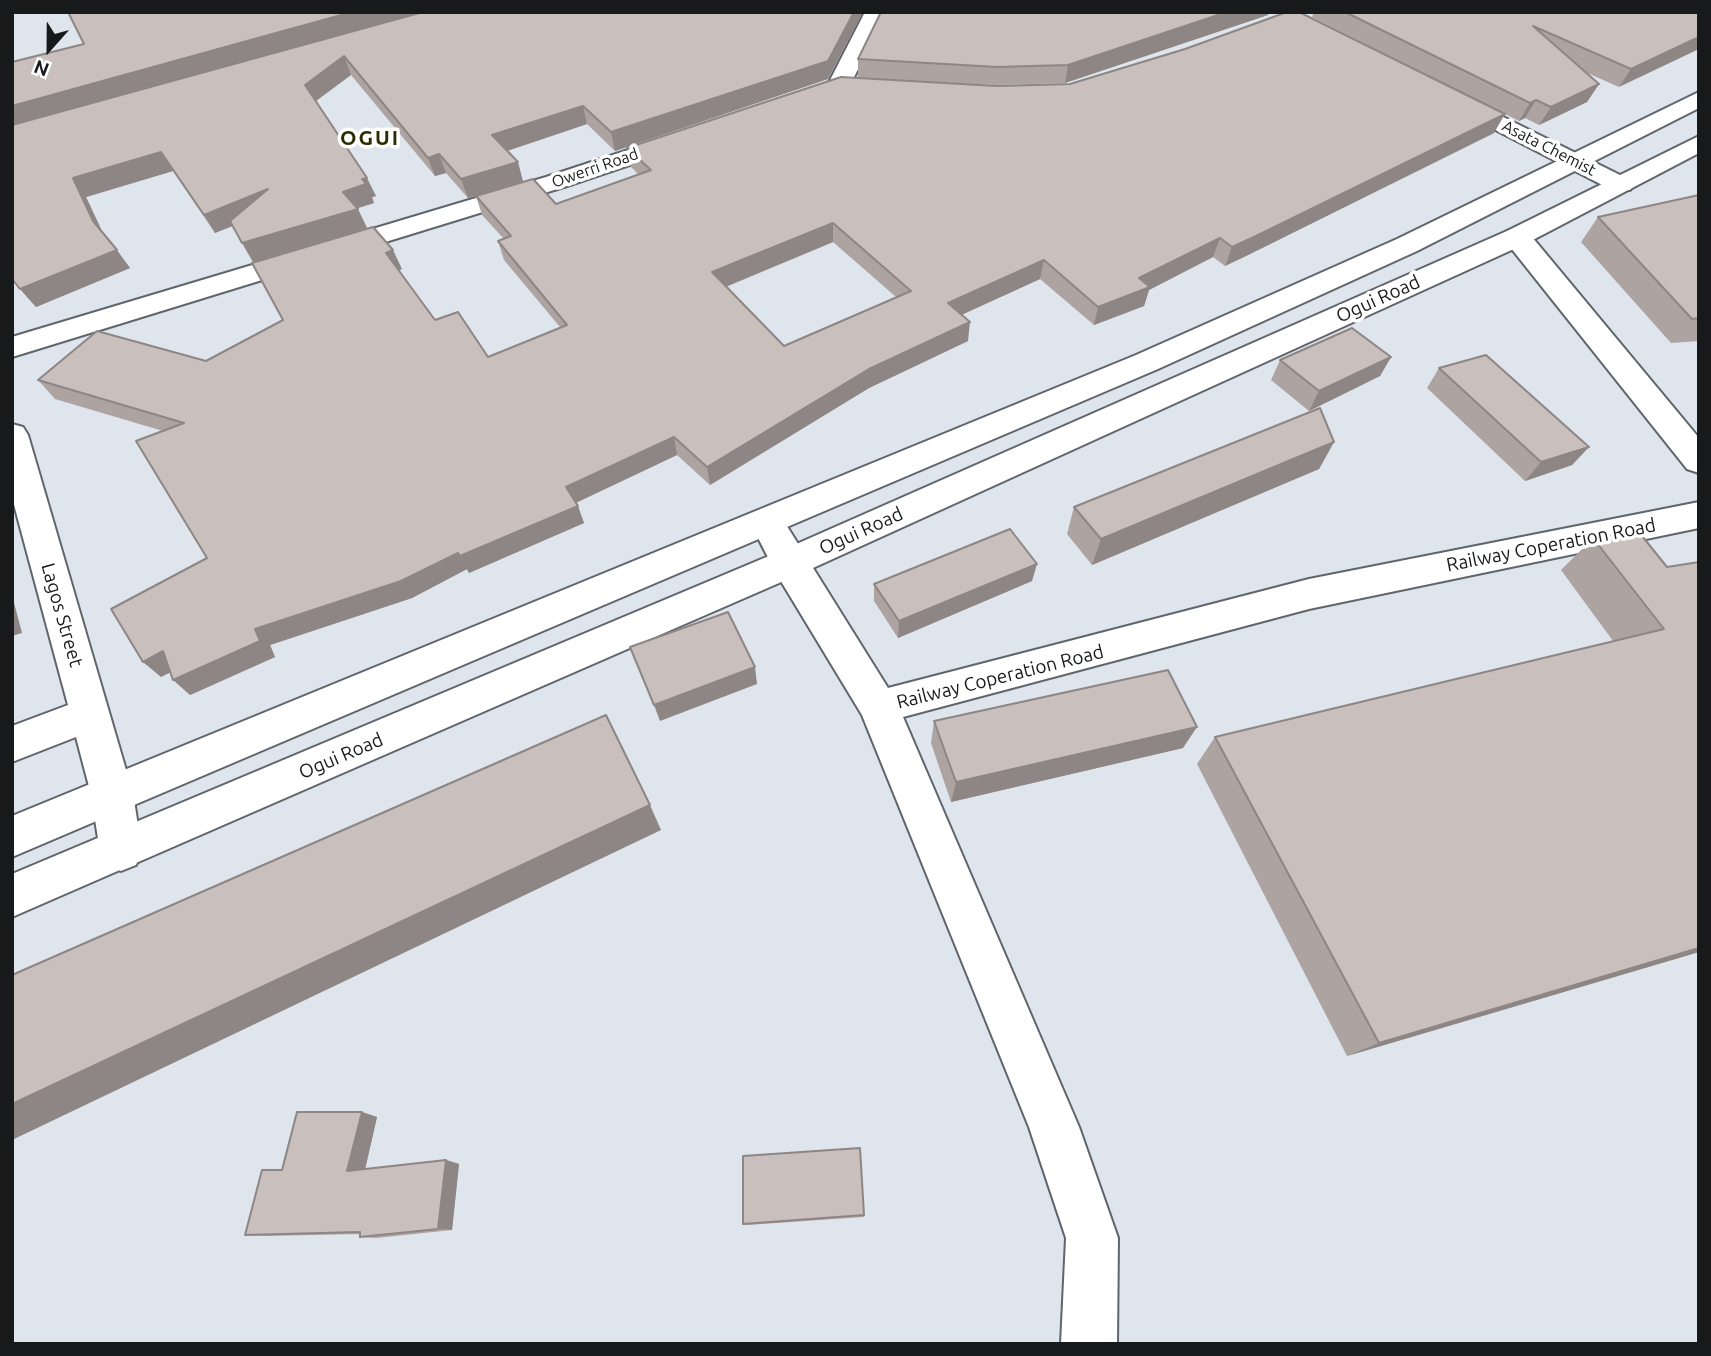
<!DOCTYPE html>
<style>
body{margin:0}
#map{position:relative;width:1711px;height:1356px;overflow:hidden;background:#dfe5ec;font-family:Ubuntu,sans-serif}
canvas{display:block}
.frame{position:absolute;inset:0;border:14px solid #17191b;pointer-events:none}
.north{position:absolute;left:14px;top:14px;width:70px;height:70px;-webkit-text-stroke:5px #fff;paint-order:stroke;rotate:201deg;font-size:19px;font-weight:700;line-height:28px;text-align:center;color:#17191b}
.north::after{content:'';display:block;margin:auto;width:24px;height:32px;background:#17191b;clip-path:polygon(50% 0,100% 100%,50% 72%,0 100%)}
</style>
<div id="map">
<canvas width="1711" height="1356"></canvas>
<div class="frame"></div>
<div class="north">N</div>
</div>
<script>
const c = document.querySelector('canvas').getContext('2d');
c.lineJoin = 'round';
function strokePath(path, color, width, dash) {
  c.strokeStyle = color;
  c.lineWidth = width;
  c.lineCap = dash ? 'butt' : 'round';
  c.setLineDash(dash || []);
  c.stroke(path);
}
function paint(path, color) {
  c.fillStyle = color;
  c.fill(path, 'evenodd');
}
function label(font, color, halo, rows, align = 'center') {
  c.font = font + ' Ubuntu,sans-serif';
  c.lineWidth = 7;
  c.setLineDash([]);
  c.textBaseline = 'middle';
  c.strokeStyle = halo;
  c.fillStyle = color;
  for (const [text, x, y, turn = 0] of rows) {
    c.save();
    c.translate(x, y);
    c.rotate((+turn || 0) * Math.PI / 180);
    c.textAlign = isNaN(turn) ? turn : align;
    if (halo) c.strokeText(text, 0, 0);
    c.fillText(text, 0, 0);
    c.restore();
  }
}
const minor = new Path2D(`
 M865,12H887L847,91H831L827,86Z
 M1455,93L1630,180L1634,185L1630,190H1612L1447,105L1443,100L1447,95Z
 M680,133L689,135L692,140L689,145L564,187L12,357V337L546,177Z
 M1517,229L1527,231L1699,438V473L1687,469L1507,243L1503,237L1507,231Z
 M12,424L23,427L28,435L133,794L142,851L136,865L121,871L106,865L100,851L91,794L76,737L12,762V726L68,705L12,497Z
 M1699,502V528L1309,609L903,717L1079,1127L1118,1238L1117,1344H1061L1066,1238L1029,1127L862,715L776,573L751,524L756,515L768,511L780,515L888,688L1309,579Z`);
const major = new Path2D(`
 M1699,92V108L1417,251L1158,369L12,857V816L1136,355L1397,239Z
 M1699,136V153L1527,243L802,573L12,917V874L776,553L1507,231Z`);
strokePath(minor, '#60656c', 4);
strokePath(major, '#60656c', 4);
paint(minor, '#fff');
paint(major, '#fff');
paint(new Path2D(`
 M881,12H1269L1268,15L1065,83L995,85L858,78V59Z
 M1314,12H1699L1619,87L1585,72L1599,84L1587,102L1539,125L1525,118L1519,121L1312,17Z
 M84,44L828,79L615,151L587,124L507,151L523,181L468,198L446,173L435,176L351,75L316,101L376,196L372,197L374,203L357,208L367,228L253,262L233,226L215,233L173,171L86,197L104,235L130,268L36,307L20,289Z
 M1494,133L1248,255L1225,266L1213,257L1149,290L1144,306L1094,325L1040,279L961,315L968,341L869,388L710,485L677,455L576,503L584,523L469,573L467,569L412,598L270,645L275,657L190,695L170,672L161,677L207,558L163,431L55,399L38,380L206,361L283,320L252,263L402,269L399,270L435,320L488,357L560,327L504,260L498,241L504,239L482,215L476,196L556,204L639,175L631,167L627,148ZM833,242L896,297L784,346L726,287Z
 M1699,195V341L1671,343L1581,242L1598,217Z
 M1391,357L1380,376L1309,411L1271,380L1280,360Z
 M1439,368L1589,447L1572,465L1525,481L1427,388Z
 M1334,442L1319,469L1092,565L1067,534L1074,507Z
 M1593,538L1667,567L1699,952L1347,1056L1197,764L1215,737L1613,641L1561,570Z
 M1032,581L898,638L874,601V584Z
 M934,721L1183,748L951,802L931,743Z
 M362,1112L377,1117L365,1169L446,1160L459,1164L452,1230L376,1238L360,1237V1234L266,1236L245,1235L282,1170Z
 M864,1215V1217L747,1225L743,1224Z`), '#ada4a2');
paint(new Path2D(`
 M352,12H422L12,128V106Z
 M854,12H863L828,79L615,151L611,132Z
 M1227,12H1269L1268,15L1065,83L1068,65Z
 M1699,37V49L1619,87L1631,69Z
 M344,56L351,75L313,103L305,85Z
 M1599,84L1587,102L1539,125L1551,107Z
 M1536,100L1525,118L1519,121L1530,103Z
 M583,106L587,124L498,154L492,135Z
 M1505,114L1494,133L1248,255L1225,266L1232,247Z
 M161,152L173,171L86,197L106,240L93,221L73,178Z
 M439,154L446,173L435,176L428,158Z
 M518,162L523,181L468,198L461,179Z
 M367,178L376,196L372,197L374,203L352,210L343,192L362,179Z
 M268,189L278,207L215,233L204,215Z
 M358,209L367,228L253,262L242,243Z
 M833,223V242L715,291L712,272Z
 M1220,238L1213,257L1149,290L1144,306L1094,325L1098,307L1139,278Z
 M117,250L130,268L36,307L20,289Z
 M393,250L402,269L395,272L386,253Z
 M1044,260L1040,279L946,322L948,303Z
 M970,322L968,341L869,388L710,485L707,467L869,369Z
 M1391,357L1380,376L1309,411L1319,391Z
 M674,437L677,455L573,504L566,487Z
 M1334,442L1319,469L1092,565L1101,539Z
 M1589,447L1572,465L1525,481L1541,462Z
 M578,506L584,523L469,573L460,556Z
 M458,553L467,569L412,598L270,645L275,657L190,695L173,680L255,629Z
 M1037,564L1032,581L898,638L899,621Z
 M12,595L22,633L12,636Z
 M163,651L181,667L161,677L143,662Z
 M755,667L757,684L660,721L654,705Z
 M1197,727L1183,748L951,802L956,782Z
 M650,805L661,830L12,1140V1104Z
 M1699,948V952L1347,1056L1379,1043Z
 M362,1112L377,1117L364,1174L347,1171Z
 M446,1160L459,1164L452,1230L438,1229Z`), '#8d8684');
const building = new Path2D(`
 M68,12H352L12,106V62L84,44Z
 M423,12H854L828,61L611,132L583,106L492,135L518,162L461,179L439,154L428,158L344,56L305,85L367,178L362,179L366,184L343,192L358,209L242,243L230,221L268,189L204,215L161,152L73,178L93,221L117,250L20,289L12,279V125Z
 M881,12H1227L1068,65L997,67L858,59Z
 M1287,12H1299L1505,114L1256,236L1232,247L1220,238L1139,278L1150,287L1098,307L1044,260L948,303L970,322L869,369L707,467L674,437L566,487L578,506L460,556L458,553L401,581L255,629L260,641L173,680L163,651L143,662L111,609L207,558L136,441L184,423L38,380L97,331L206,361L283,320L252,263L373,227L393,250L386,253L435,320L458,312L488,357L567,325L498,241L511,236L476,196L533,179L556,204L651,170L627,148L841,77L997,86L1070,84L1185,49ZM833,223L911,291L784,346L712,272Z
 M1345,12H1699V37L1631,69L1533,26L1599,84L1551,107L1536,100L1530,103Z
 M1699,195V318L1692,319L1598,217Z
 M1352,328L1391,357L1319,391L1280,360Z
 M1486,355L1589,447L1541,462L1439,368Z
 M1320,408L1334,442L1101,539L1074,507Z
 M1010,529L1037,564L899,621L874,584Z
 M1638,531L1667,567L1699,562V948L1379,1043L1215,737L1664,629L1593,538Z
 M728,612L755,667L654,705L630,647Z
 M1168,670L1197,727L956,782L934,721Z
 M606,715L650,805L12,1104V975Z
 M297,1112H362L347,1171L446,1160L438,1229L360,1237V1232L245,1235L262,1170H282Z
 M860,1148L864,1215L743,1224V1156Z`);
paint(building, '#c9bfbc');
strokePath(building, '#8d8684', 2);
label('16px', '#17191b', '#fff', [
 ["Asata Chemist",1549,148,27],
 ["Owerri Road",595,168,-19]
]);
label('19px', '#17191b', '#fff', [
 ["Ogui Road",1378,299,-24],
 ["Ogui Road",861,531,-24],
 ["Railway Coperation Road",1551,545,-11],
 ["Lagos Street",62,615,74],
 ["Railway Coperation Road",1000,677,-14],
 ["Ogui Road",341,756,-23]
]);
c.letterSpacing = '2px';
label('bold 21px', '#2b2c02', '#fff', [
 ["OGUI",370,138]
]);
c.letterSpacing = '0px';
</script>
